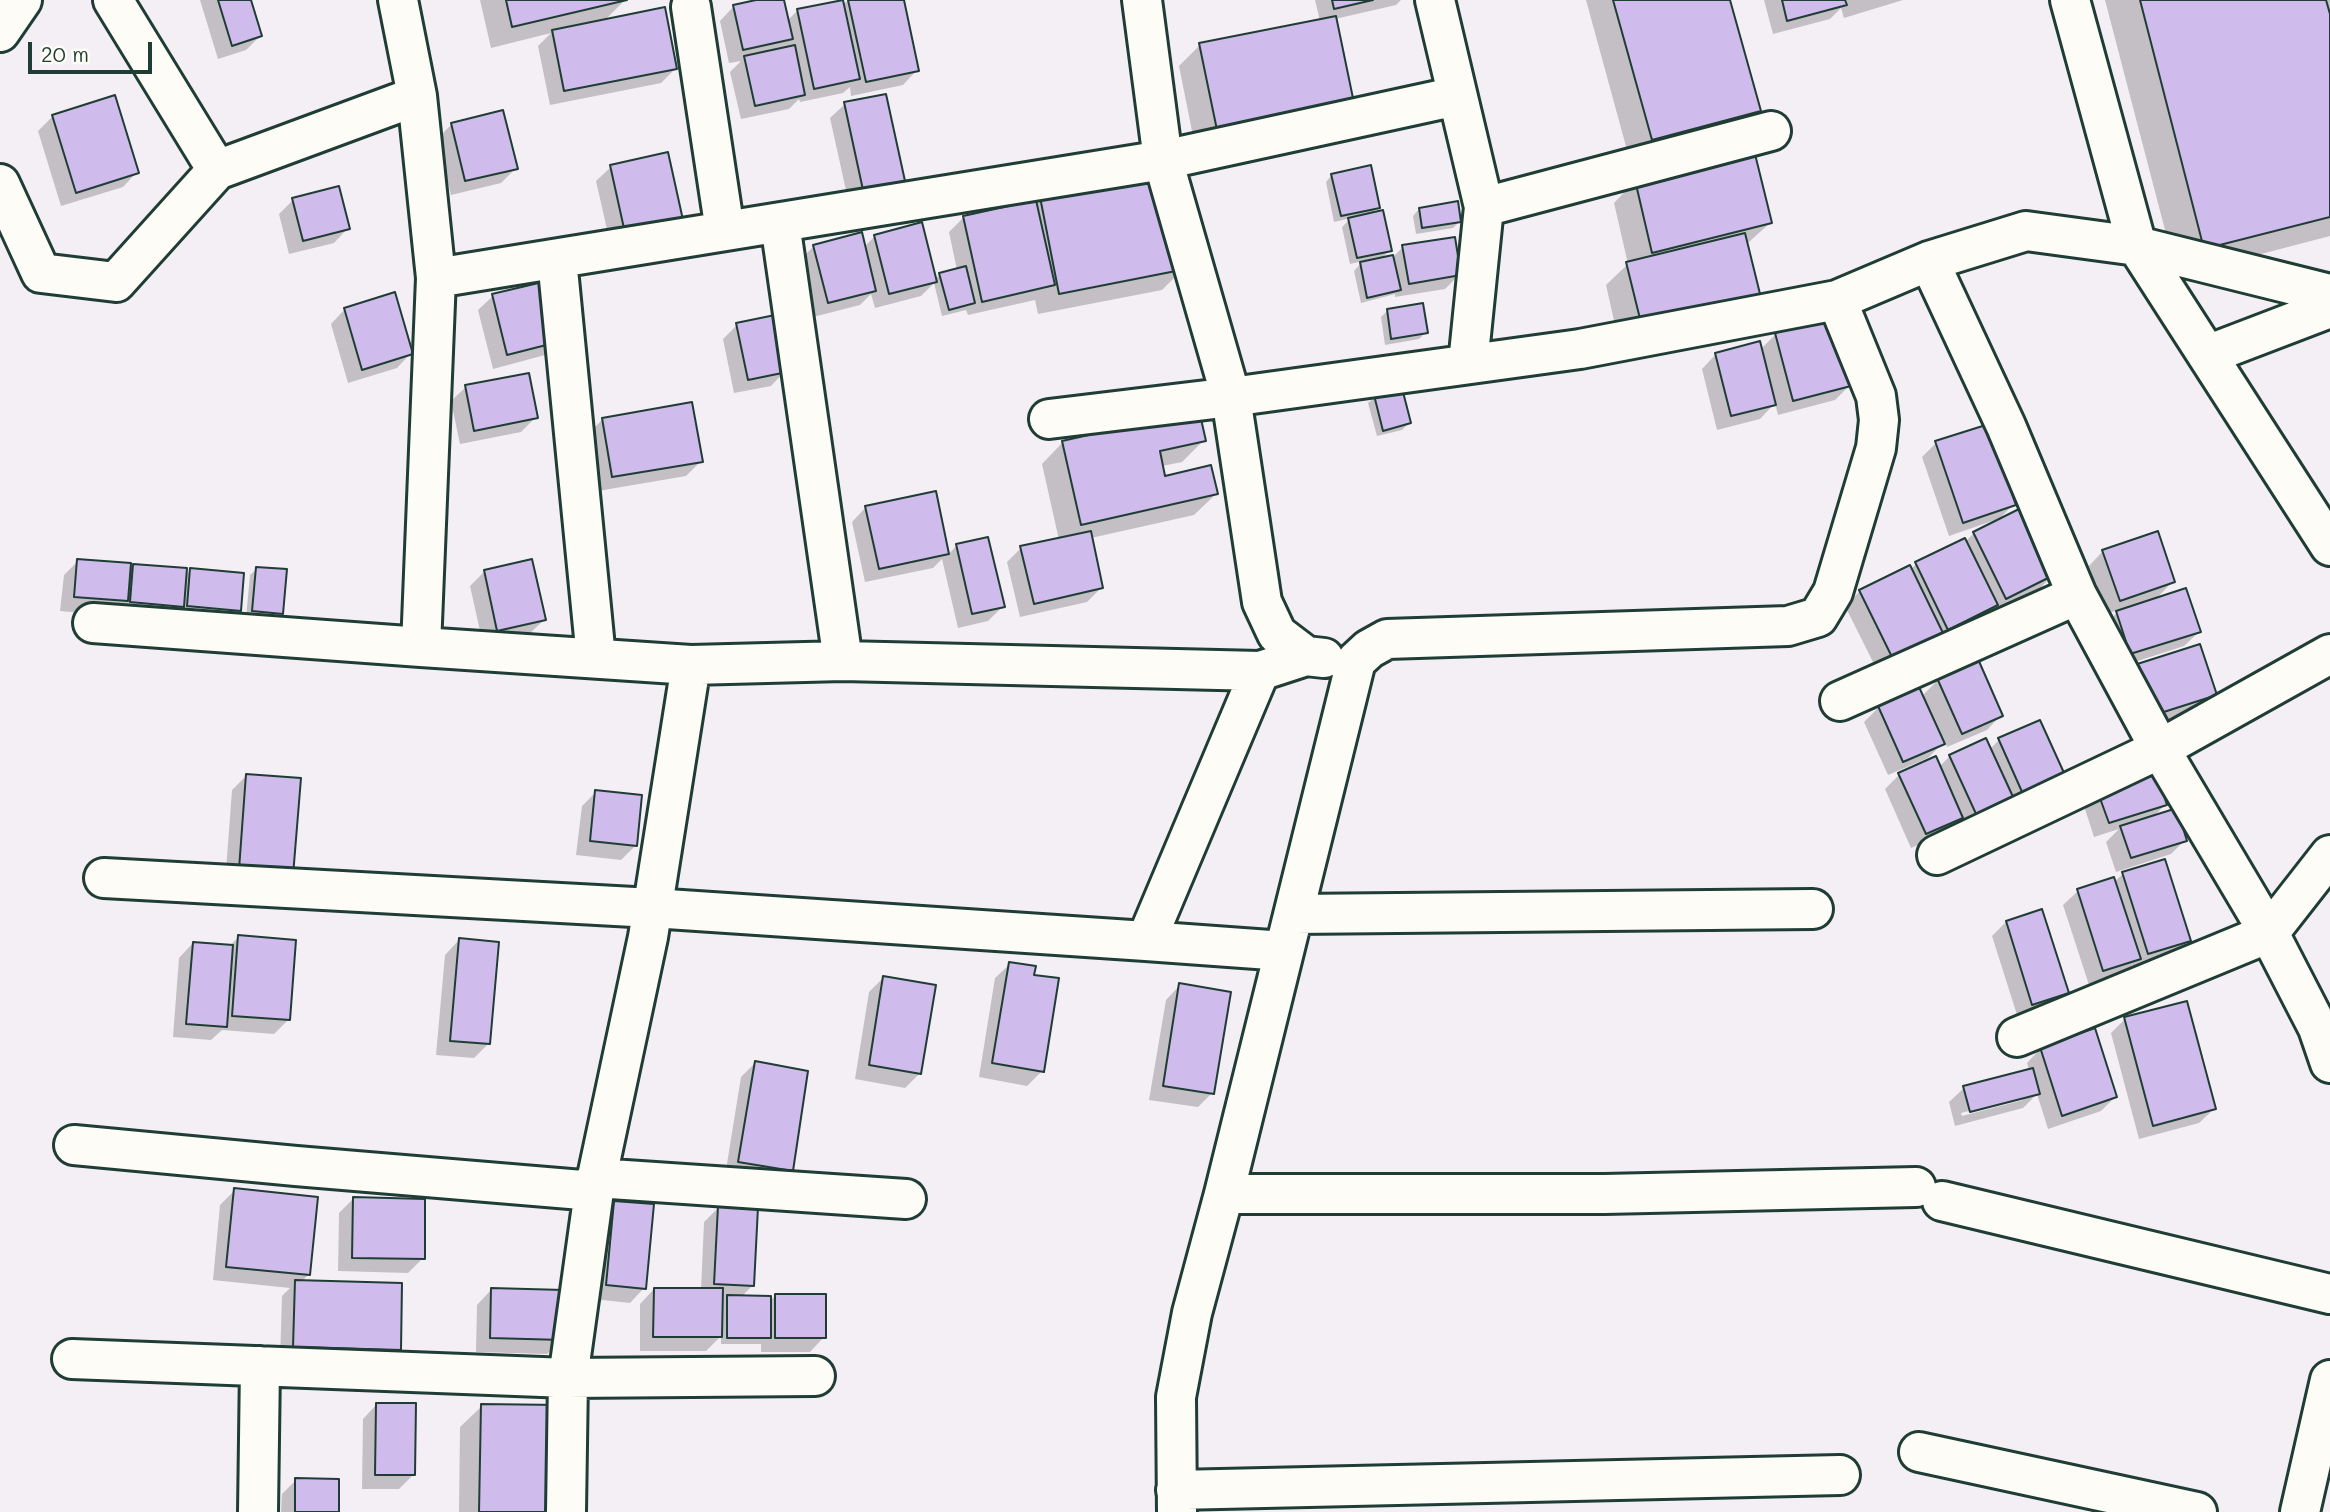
<!DOCTYPE html>
<style>
body{margin:0}
#map{position:relative;width:2330px;height:1512px;overflow:hidden;background:#f4eff5;font-family:Mali,sans-serif}
canvas{display:block}
.scale{position:absolute;left:28px;top:42px;width:124px;height:32px;box-sizing:border-box;border:4px solid #1f3d34;border-top:0;padding-left:9px;font-size:21px;line-height:24px;white-space:nowrap;color:#1f3d34;-webkit-text-stroke:5px #fdfcf7;paint-order:stroke}
</style>
<div id="map">
<canvas width="2330" height="1512"></canvas>
<div class="scale">20 m</div>
</div>
<script>
const c = document.querySelector('canvas').getContext('2d');
c.lineJoin = 'round';
function paint(path, color) {
  c.fillStyle = color;
  c.fill(path, 'evenodd');
}
function strokePath(path, color, width, dash) {
  c.strokeStyle = color;
  c.lineWidth = width;
  c.lineCap = dash ? 'butt' : 'round';
  c.setLineDash(dash || []);
  c.stroke(path);
}
paint(new Path2D(`
 M200,0H249L260,36L246,50L218,59Z
 M480,0H625L603,22L676,68L661,83L550,105L538,46L551,33L491,48Z
 M764,0H783L787,21L798,10L842,6L848,0H902L917,70L903,85L851,96L850,87L843,93L800,102L799,99L789,109L741,119L730,72L741,61L729,63L720,21L734,6Z
 M1315,0H1401L1396,5L1335,19L1196,151L1179,66L1200,45L1320,21Z
 M1586,0H1728L1759,110L1737,132L1630,161Z
 M1764,0H1903L1844,18L1841,8L1830,19L1773,34Z
 M2105,0H2330V236L2177,276Z
 M845,104L903,181L889,195L849,204L830,118Z
 M53,116L137,172L123,187L61,206L38,131Z
 M452,124L516,168L501,183L451,195L437,139Z
 M611,167L681,219L611,247L596,181Z
 M1332,175L1378,207L1370,215L1390,250L1381,259L1392,258L1403,247L1459,275L1445,289L1395,297V294L1361,303L1354,271L1363,261L1350,264L1342,227L1351,218L1334,222L1326,182Z
 M1635,181L1770,223L1622,356L1606,285L1628,264L1614,203Z
 M1040,199L1184,268L1162,290L1038,314L1035,300L968,315L966,310L942,316L934,283L921,296L875,308L871,294L860,305L813,317L799,261L814,246L864,247L875,236L935,280L940,274L957,270L949,232L963,218L1034,202L1035,204Z
 M293,200L348,228L334,243L289,254L279,214Z
 M1419,209L1460,221L1453,228L1416,234L1413,216Z
 M493,296L560,341L545,355L493,369L478,310Z
 M345,309L411,353L397,368L348,383L331,324Z
 M1388,310L1426,332L1419,339L1385,345L1381,317Z
 M737,325L785,371L771,386L734,393L723,339Z
 M1776,334L1849,386L1835,400L1778,415L1775,403L1760,419L1717,430L1702,369L1716,354L1760,350Z
 M466,387L536,417L521,432L460,444L451,401Z
 M1375,397L1409,423L1402,430L1377,436L1368,403Z
 M603,419L701,461L686,476L598,491L588,434Z
 M1204,440L1182,462L1162,466L1164,478L1216,494L1194,515L1091,538L1101,588L1087,602L1020,617L1007,562L1021,548L1059,540L1042,464L1063,442Z
 M1936,443L2014,504L1997,521L2054,574L2040,588L1991,612V611L1982,619L1877,670L1845,606L1860,591L1910,570L1916,564L1965,542L1974,533L1996,522L1995,520L1949,536L1922,457Z
 M935,493L948,555L957,545L1003,606L988,621L958,628L942,559L933,568L865,582L852,522L866,507Z
 M2103,551L2173,581L2154,601L2199,632L2184,646L2116,668L2102,627L2121,609L2106,614L2089,566Z
 M78,561L128,571L134,565L184,576L191,570L239,610L225,625L60,611L64,575Z
 M257,569L281,613L274,620L246,618L250,575Z
 M485,571L544,620L529,634L483,644L470,586Z
 M1938,680L2001,715L1987,730L1947,747L1945,741L1928,758L1888,775L1864,722L1879,707L1921,697Z
 M2118,682L2215,695L2201,709L2133,730Z
 M1999,740L2062,775L1962,829L1958,820L1947,832L1911,848L1885,789L1899,775L1939,767L1950,756L1990,749Z
 M247,775L299,779L224,897L232,790Z
 M2098,791L2165,805L2152,818L2185,840L2171,854L2116,872L2106,842L2119,829L2094,837L2084,806Z
 M596,792L636,845L621,860L576,855L582,806Z
 M2123,874L2189,940L2175,955L2134,968L2133,965L2124,973L2089,985L2063,905L2078,891L2113,879L2114,882Z
 M2006,922L2067,992L2052,1007L2018,1018L1992,936Z
 M239,937L288,1020L274,1034L222,1030L211,1040L173,1037L179,958L193,943L229,946Z
 M459,940L488,1044L474,1058L436,1055L445,955Z
 M1010,964L1032,976L1042,1071L1027,1086L979,1077L995,978Z
 M883,978L920,1073L905,1088L855,1079L869,992Z
 M1180,985L1212,1093L1198,1107L1149,1100L1166,1000Z
 M2125,1019L2214,1109L2199,1123L2139,1139L2111,1033Z
 M2041,1048L2115,1097L2101,1111L2048,1129L2037,1094L2023,1108L1955,1126L1949,1102L1964,1088L2029,1070L2027,1063ZM2023,1096V1100L1962,1116L1961,1113Z
 M755,1063L791,1170L777,1185L725,1176L741,1077Z
 M235,1190L309,1274L301,1282L399,1349L384,1364L280,1361L282,1296L290,1288L213,1280L220,1205Z
 M354,1198L423,1258L408,1273L338,1271L339,1213Z
 M615,1203L644,1288L630,1303L593,1299L600,1217Z
 M719,1207L753,1285L741,1297L769,1302L776,1295L824,1337L810,1352H761V1344H721V1336L706,1351H640V1304L654,1289L701,1290L704,1222Z
 M491,1290L561,1340L547,1354L476,1352L477,1305Z
 M377,1404L413,1475L399,1489H362L363,1419Z
 M482,1406L557,1512H459L460,1427Z
 M296,1480L337,1512H281L282,1494Z`), '#0003');
const building = new Path2D(`
 M218,0H251L262,36L232,46Z
 M506,0H627L512,27Z
 M756,0H784L793,39L743,50L733,5Z
 M843,0L860,79L814,89L797,9Z
 M848,0H904L919,71L866,82Z
 M1332,0H1373L1334,9Z
 M1613,0H1730L1761,111L1652,140Z
 M1782,0H1845L1847,5L1787,21Z
 M2140,0H2326L2330,14V217L2204,249Z
 M665,7L677,69L564,91L552,30Z
 M1336,16L1354,103L1217,130L1199,43Z
 M795,45L805,95L755,106L744,56Z
 M886,94L905,181L863,190L844,102Z
 M115,95L139,173L76,193L52,115Z
 M503,110L518,169L465,181L451,123Z
 M1754,150L1772,223L1652,253L1635,180Z
 M668,152L683,220L625,233L610,165Z
 M1371,165L1380,208L1341,216L1331,174Z
 M1166,171L1186,269L1059,294L1040,197Z
 M339,186L350,229L303,241L292,198Z
 M1036,200L1055,285L982,302L963,216Z
 M1458,201L1461,222L1422,228L1419,208Z
 M1383,210L1392,251L1357,258L1348,218Z
 M922,222L937,282L889,294L874,235Z
 M862,232L876,291L828,303L813,245Z
 M1745,233L1763,306L1644,335L1626,262Z
 M1455,237L1461,275L1409,284L1402,245Z
 M1393,255L1401,290L1367,298L1360,262Z
 M966,266L975,303L949,310L939,273Z
 M547,281L562,341L507,355L492,294Z
 M395,292L413,354L362,370L344,308Z
 M1423,303L1428,333L1391,339L1387,309Z
 M775,315L787,372L748,380L736,323Z
 M1834,317L1851,386L1793,401L1775,333Z
 M1760,341L1776,405L1731,416L1715,353Z
 M529,373L538,418L474,431L465,385Z
 M1402,388L1411,423L1383,431L1374,395Z
 M692,402L703,462L612,477L602,418Z
 M1199,410L1206,441L1160,451L1165,476L1211,465L1218,494L1081,525L1062,441Z
 M1989,424L2016,505L1963,523L1935,441Z
 M936,491L949,554L879,569L865,506Z
 M2023,507L2056,574L2006,599L1973,532Z
 M1091,531L1103,588L1034,604L1020,546Z
 M2158,531L2175,582L2120,601L2102,550Z
 M988,537L1005,607L972,614L956,544Z
 M1965,538L1998,605L1948,630L1915,562Z
 M77,559L131,563L128,601L74,597Z
 M532,559L546,620L497,631L484,570Z
 M133,564L187,568L184,607L130,602Z
 M1910,565L1943,633L1892,657L1859,590Z
 M256,567L287,569L283,614L252,611Z
 M190,568L244,573L241,611L187,606Z
 M2186,588L2201,632L2130,654L2116,611Z
 M2200,644L2217,695L2148,717L2131,666Z
 M1978,659L2003,716L1962,734L1937,678Z
 M1919,687L1945,744L1903,762L1878,706Z
 M2040,720L2065,775L2023,794L1998,738Z
 M1986,738L2014,799L1977,816L1949,755Z
 M1936,756L1963,818L1926,834L1898,773Z
 M2156,771L2167,805L2109,823L2097,790Z
 M246,774L301,778L292,888L238,883Z
 M595,790L642,795L637,846L590,841Z
 M2177,808L2187,841L2131,858L2120,826Z
 M2165,859L2191,941L2148,954L2122,872Z
 M2114,877L2141,959L2103,971L2077,889Z
 M2042,909L2069,993L2032,1005L2006,921Z
 M238,935L296,940L290,1020L232,1016Z
 M459,938L499,942L490,1044L450,1041Z
 M193,942L233,945L227,1027L186,1024Z
 M1009,962L1036,966L1034,975L1059,978L1044,1072L992,1063Z
 M883,976L936,985L921,1074L869,1065Z
 M1179,983L1231,992L1214,1094L1163,1086Z
 M2187,1001L2216,1109L2153,1126L2124,1017Z
 M2095,1028L2117,1097L2062,1116L2040,1047Z
 M755,1061L808,1071L793,1171L738,1162Z
 M2033,1068L2040,1094L1970,1112L1963,1086Z
 M234,1188L318,1197L310,1275L226,1267Z
 M353,1197L425,1199V1259L352,1258Z
 M614,1201L654,1204L646,1289L606,1285Z
 M718,1206L758,1207L754,1286L714,1284Z
 M295,1280L402,1283L401,1350L293,1347Z
 M491,1288L564,1290L563,1340L490,1338Z
 M654,1288H723L722,1337H653Z
 M775,1294H826V1338H775Z
 M727,1295L771,1296V1338H727Z
 M376,1403H416L415,1475H375Z
 M481,1404L560,1405L559,1512H479Z
 M295,1478L339,1479V1512H295Z`);
paint(building, '#cfbbec');
strokePath(building, '#1f3d34', 2);
const minor = new Path2D(`
 M113,0L217,170
 M1142,0L1163,160L1231,397L1262,602L1277,634L1306,656L1324,658
 M1435,0L1484,207L1468,364
 M2070,0L2137,246L2330,546
 M691,7L725,231
 M0,32L22,0
 M0,184L41,273L116,282L217,170L417,96
 M1484,207L1771,131
 M780,223L843,661
 M557,259L596,658
 M1929,261L2006,426L2077,595L2160,749L2269,933L2318,1028L2330,1063
 M436,278L1163,160L1457,96
 M2207,355L2330,308
 M1049,419L1231,397L1580,349L1837,300L1929,261L2026,231L2137,246L2330,294
 M93,623L421,647L436,278L417,96L398,0
 M421,647L691,665L843,661L1260,671
 M1840,701L2077,595
 M1937,855L2160,749L2330,654
 M104,878L652,908L1146,941L1260,671L1306,656
 M1294,914L1813,909
 M1146,941L1284,951
 M2017,1037L2269,933L2330,855
 M74,1145L296,1166L594,1191
 M596,1178L906,1199
 M1224,1194H1604L1916,1187
 M1942,1201L2330,1294
 M72,1359L568,1378L815,1376
 M1919,1452L2197,1512
 M1176,1490L1840,1475
 M258,1512L260,1366
 M566,1512L568,1378L594,1191L648,937L691,665
 M1177,1512L1176,1397L1192,1313L1224,1194L1356,661L1369,649L1387,639L1788,626L1818,617L1833,592L1876,448L1879,420L1876,396L1837,300
 M2300,1512L2330,1380`);
strokePath(minor, '#1f3d34', 44);
strokePath(minor, '#fdfcf7', 38);
</script>
